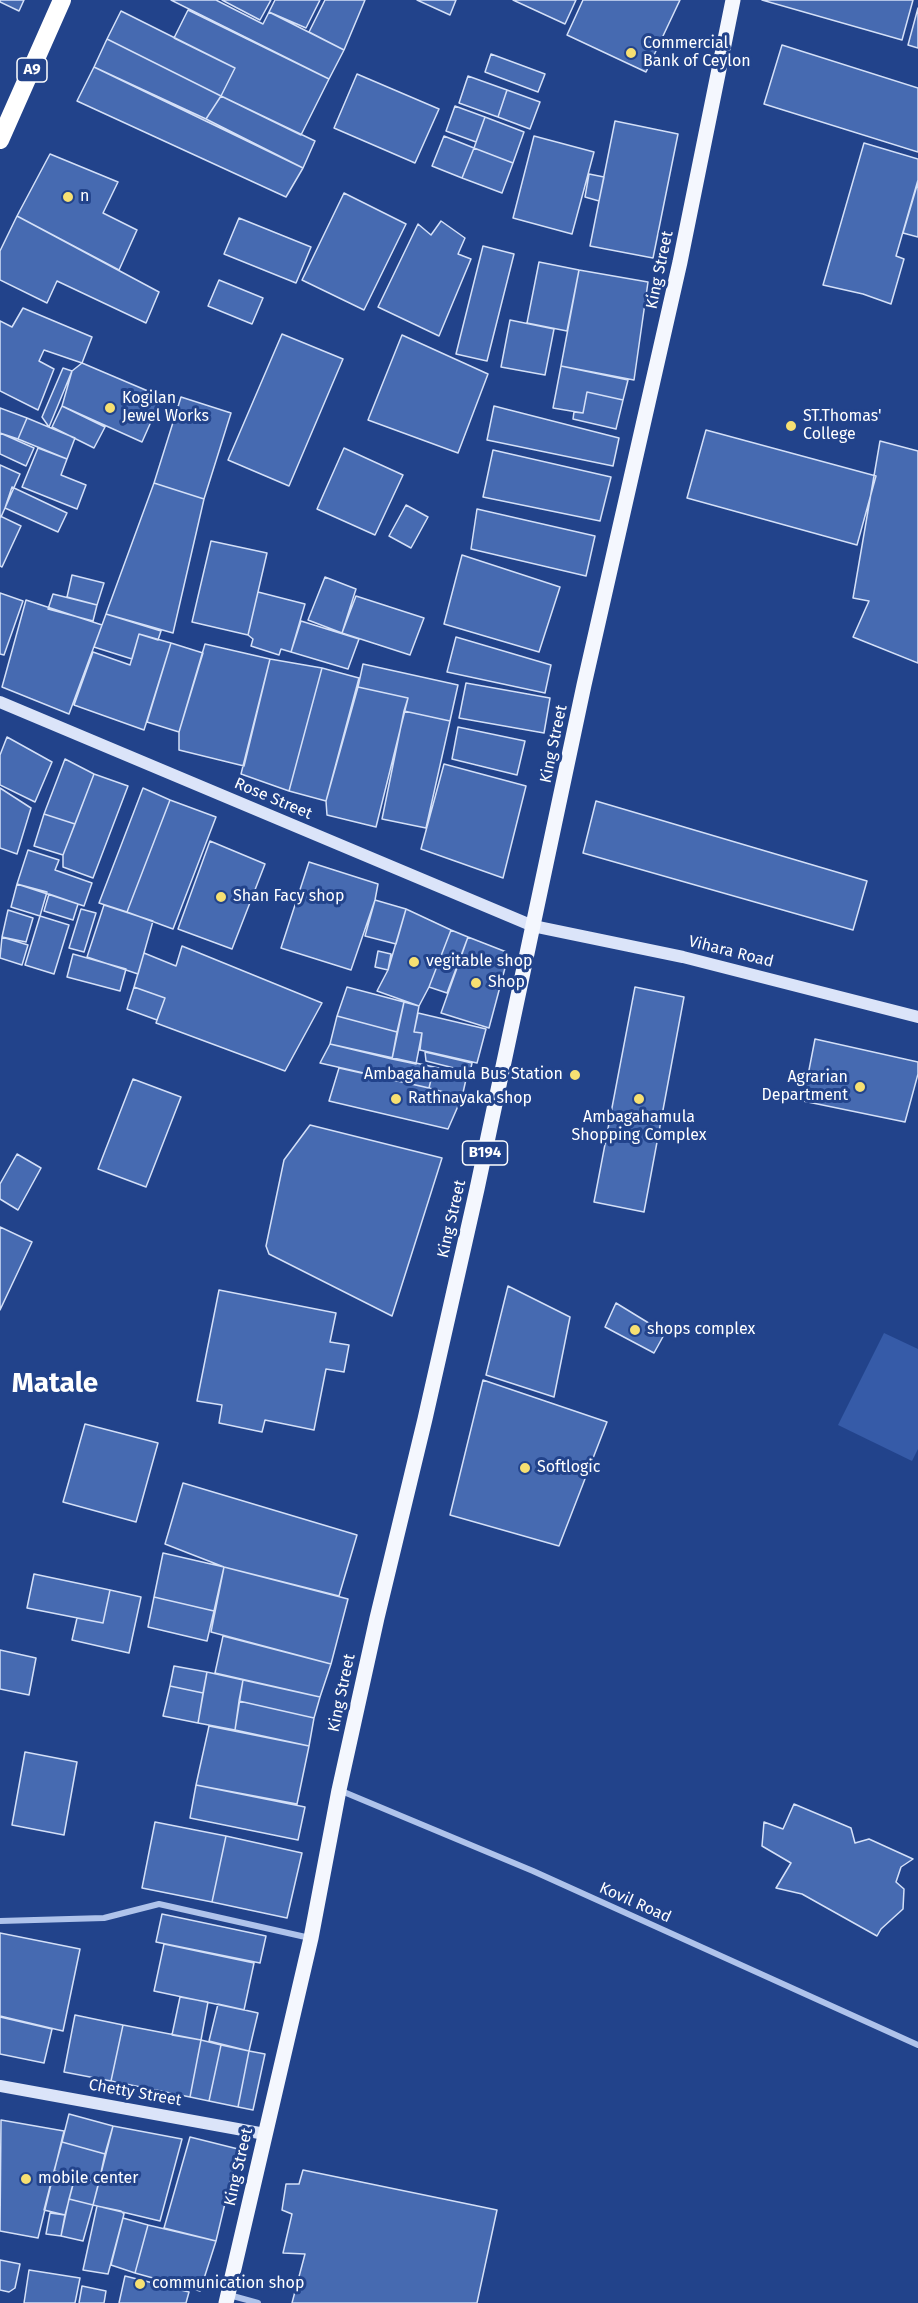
<!DOCTYPE html>
<style>
body{margin:0}
canvas{display:block;background:#22438b}
</style>
<canvas width="918" height="2303"></canvas>
<script>
const c = document.querySelector('canvas').getContext('2d');
c.lineJoin = 'round';
function paint(path, color) {
  c.fillStyle = color;
  c.fill(path, 'evenodd');
}
function strokePath(path, color, width, dash) {
  c.strokeStyle = color;
  c.lineWidth = width;
  c.lineCap = dash ? 'butt' : 'round';
  c.setLineDash(dash || []);
  c.stroke(path);
}
function label(font, color, halo, rows, align = 'center') {
  c.font = font + ' "Fira Sans",sans-serif';
  c.lineWidth = 6;
  c.setLineDash([]);
  c.textBaseline = 'middle';
  c.strokeStyle = halo;
  c.fillStyle = color;
  for (const [text, x, y, turn = 0] of rows) {
    c.save();
    c.translate(x, y);
    c.rotate((+turn || 0) * Math.PI / 180);
    c.textAlign = isNaN(turn) ? turn : align;
    if (halo) c.strokeText(text, 0, 0);
    c.fillText(text, 0, 0);
    c.restore();
  }
}
paint(new Path2D(`
 M884,1333L918,1349V1449L912,1461L838,1425Z`), '#365ba8');
const building = new Path2D(`
 M0,0H24L19,11L0,2Z
 M171,0H216L263,24L269,12L344,50L329,79Z
 M222,0H271L260,20Z
 M275,0H320L306,28L269,12Z
 M325,0H365L344,50L309,32Z
 M417,0H456L450,15Z
 M513,0H576L565,24Z
 M583,0H680L646,72L567,35Z
 M762,0H913L902,40Z
 M918,8V48L908,45Z
 M188,10L329,79L301,135L221,96L235,68L174,38Z
 M121,11L235,68L221,96L107,39Z
 M107,39L221,96L206,119L94,67Z
 M782,45L918,88V152L764,104Z
 M491,54L545,74L538,92L485,72Z
 M94,67L303,168L286,197L77,101Z
 M357,74L439,109L415,163L334,128Z
 M468,76L507,90L498,117L459,103Z
 M507,90L540,102L530,129L498,117Z
 M221,96L315,141L303,168L206,119Z
 M455,106L485,117L476,142L446,131Z
 M485,117L524,132L513,163L474,148Z
 M615,121L678,134L653,258L590,246Z
 M444,136L474,148L462,178L432,166Z
 M534,136L594,152L572,234L513,218Z
 M864,143L918,159V180L896,256L904,259L891,304L863,294L823,285Z
 M474,148L513,163L502,193L462,178Z
 M50,154L118,182L103,213L137,230L119,270L17,216Z
 M589,174L604,177L599,201L585,197Z
 M918,182V237L903,233Z
 M344,193L406,224L364,310L302,280Z
 M17,216L159,292L146,323L57,281L47,303L0,280V251Z
 M239,218L311,247L296,283L224,254Z
 M441,221L465,238L458,254L471,259L439,336L378,307L418,224L431,235Z
 M483,246L514,254L487,361L456,354Z
 M539,262L579,270L567,331L527,323Z
 M579,270L648,282L634,380L561,366Z
 M219,280L263,298L252,324L208,306Z
 M23,308L92,337L82,363L44,350L39,361L54,369L38,410L0,391V321L12,327Z
 M510,320L554,329L545,375L501,367Z
 M282,334L343,359L289,486L228,460Z
 M402,335L488,374L458,453L368,420Z
 M82,363L162,397L142,442L62,406L72,371Z
 M561,366L628,380L623,400L587,392L583,413L553,408Z
 M63,368L72,371L49,427L42,417Z
 M587,392L623,400L616,429L573,419L574,412L583,413Z
 M181,397L231,413L204,499L154,483Z
 M62,406L105,427L94,448L52,427Z
 M494,406L619,438L613,466L487,440Z
 M0,408L27,418L18,439L0,433Z
 M27,418L75,438L67,459L18,439Z
 M706,430L876,476L857,545L687,498Z
 M0,433L34,448L26,466L0,454Z
 M880,441L918,451V663L853,637L869,601L853,598Z
 M38,448L67,459L61,475L86,485L77,509L22,487Z
 M344,448L403,475L375,535L317,509Z
 M493,450L611,477L600,521L483,497Z
 M0,465L20,474L1,517L0,516Z
 M154,483L204,499L173,633L106,614Z
 M12,487L67,513L58,532L5,508Z
 M406,505L428,517L411,548L389,536Z
 M477,509L595,536L586,576L471,549Z
 M0,516L21,526L2,567L0,566Z
 M211,541L267,553L248,635L192,622Z
 M462,555L560,587L539,652L444,624Z
 M72,575L104,583L97,605L67,597Z
 M325,577L356,589L342,633L308,620Z
 M258,592L305,604L291,652L281,649L279,655L251,646L253,639L248,635Z
 M0,593L23,601L4,655L0,654Z
 M53,594L97,605L93,621L48,609Z
 M356,596L424,618L410,655L342,633Z
 M26,600L102,625L69,714L2,687Z
 M106,614L161,631L158,640L139,634L132,659L94,647Z
 M301,621L359,639L348,669L291,652Z
 M139,634L171,643L144,730L74,705L93,652L130,665Z
 M456,637L551,665L545,693L447,672Z
 M171,643L203,653L179,732L147,722Z
 M205,644L270,659L244,766L179,750V732Z
 M270,659L322,668L289,791L241,774Z
 M363,664L458,685L450,721L404,711L408,698L358,687Z
 M322,668L359,678L326,801L289,791Z
 M466,683L550,698L544,733L459,718Z
 M358,687L408,698L376,827L327,815L326,801Z
 M404,711L450,721L426,828L382,819Z
 M458,727L525,741L517,775L452,759Z
 M7,737L52,762L35,802L0,785V755Z
 M65,759L94,774L75,824L44,814Z
 M444,764L526,786L503,878L421,849Z
 M94,774L128,786L93,878L63,867V855Z
 M0,788L31,808L17,854L0,848Z
 M143,788L170,800L127,912L99,903Z
 M170,800L216,817L173,929L127,912Z
 M596,801L867,881L853,930L583,853Z
 M44,814L75,824L63,855L34,846Z
 M210,841L265,864L232,949L178,929Z
 M28,850L59,860L55,870L92,883L84,906L17,884Z
 M309,862L378,884L375,900L351,970L281,948Z
 M17,884L47,892L40,916L11,907Z
 M49,894L78,904L73,920L44,911Z
 M375,900L406,909L396,944L365,936Z
 M104,905L153,921L138,974L87,957Z
 M81,909L96,913L84,952L69,948Z
 M406,909L451,930L429,987L419,1006L377,991L388,970Z
 M8,910L33,918L26,942L2,937Z
 M40,916L69,925L54,974L25,965Z
 M451,930L468,937L447,993L429,987Z
 M2,937L28,945L22,965L0,958Z
 M468,937L509,953L489,1028L441,1013Z
 M182,946L322,1003L285,1071L156,1023L165,998L134,987L144,953L176,966Z
 M378,951L391,954L388,970L375,967Z
 M73,954L126,969L120,991L67,977Z
 M134,987L165,998L157,1020L127,1009Z
 M347,987L404,1002L397,1032L337,1016Z
 M635,987L684,997L644,1212L594,1202Z
 M404,1002L419,1006L414,1032L422,1033L416,1064L392,1059Z
 M418,1013L486,1029L477,1063L420,1050L422,1033L414,1032Z
 M337,1016L397,1032L392,1059L330,1044Z
 M815,1039L918,1062V1074L905,1122L803,1101Z
 M330,1044L434,1067L429,1088L320,1063Z
 M425,1052L472,1063L470,1072L426,1061Z
 M434,1067L467,1075L462,1097L429,1088Z
 M339,1068L429,1088L462,1097L448,1129L329,1101Z
 M133,1079L181,1097L146,1187L98,1169Z
 M310,1125L442,1158L392,1316L269,1254L266,1246L284,1160Z
 M17,1154L41,1168L18,1210L0,1199V1184Z
 M0,1227L32,1242L0,1310Z
 M508,1286L570,1317L554,1397L486,1375Z
 M219,1290L336,1313L330,1342L349,1345L344,1372L326,1369L314,1430L265,1420L262,1432L219,1423L222,1405L197,1401Z
 M616,1303L665,1333L654,1353L605,1327Z
 M483,1380L607,1422L559,1546L450,1515Z
 M85,1424L158,1443L136,1522L63,1502Z
 M183,1483L357,1535L339,1596L224,1567L165,1544Z
 M163,1553L224,1567L214,1611L154,1597Z
 M224,1567L348,1599L331,1664L211,1632Z
 M34,1574L110,1590L103,1623L27,1608Z
 M110,1590L141,1597L129,1653L72,1640L77,1618L103,1623Z
 M154,1597L214,1611L207,1641L148,1627Z
 M223,1636L331,1664L320,1697L215,1673Z
 M0,1650L36,1658L29,1695L0,1689Z
 M174,1666L207,1672L203,1693L170,1686Z
 M207,1672L243,1680L235,1730L198,1723Z
 M243,1680L320,1697L314,1718L239,1701Z
 M170,1686L203,1693L198,1723L163,1716Z
 M239,1701L314,1718L309,1746L235,1730Z
 M209,1726L309,1746L297,1804L196,1785Z
 M25,1752L77,1762L64,1835L12,1825Z
 M196,1785L305,1807L298,1840L190,1818Z
 M794,1804L851,1828L855,1843L869,1839L913,1859L901,1867L896,1882L904,1889L903,1909L881,1929L877,1936L802,1894L776,1888L791,1863L762,1846L764,1822L783,1829Z
 M155,1822L226,1836L212,1902L142,1888Z
 M226,1836L302,1853L287,1918L212,1902Z
 M162,1914L266,1936L260,1963L156,1942Z
 M0,1933L80,1949L63,2031L0,2016Z
 M164,1944L254,1963L244,2010L154,1991Z
 M180,1997L208,2002L201,2040L172,2035Z
 M218,2004L258,2013L249,2051L209,2041Z
 M75,2015L123,2025L111,2081L64,2072Z
 M0,2017L52,2029L44,2063L0,2054Z
 M123,2025L201,2040L190,2097L111,2081Z
 M201,2040L221,2045L209,2101L190,2097Z
 M221,2045L249,2051L238,2107L209,2101Z
 M249,2051L265,2054L253,2110L238,2107Z
 M69,2114L113,2126L105,2154L62,2142Z
 M1,2120L64,2131L38,2238L0,2231Z
 M113,2126L182,2139L160,2221L93,2205Z
 M190,2137L238,2149L216,2241L164,2228Z
 M62,2142L105,2154L99,2182L54,2171Z
 M303,2170L497,2210L477,2303H292L305,2254L283,2253L292,2214L282,2210L286,2184H299Z
 M54,2171L75,2177L65,2215L44,2210Z
 M75,2177L99,2182L93,2205L69,2199Z
 M69,2199L93,2205L83,2241L61,2236Z
 M97,2206L121,2211L124,2214L108,2274L83,2270Z
 M50,2213L65,2215L61,2236L46,2234Z
 M123,2218L148,2225L135,2273L111,2265Z
 M148,2225L216,2241L200,2291L135,2273Z
 M0,2260L20,2264L15,2288L9,2292L0,2290Z
 M29,2270L80,2278L75,2303H24Z
 M125,2276L189,2292L186,2303H119Z
 M82,2286L106,2291L104,2303H79Z`);
paint(building, '#466ab1');
strokePath(building, '#d4e0f8', 1.5);
strokePath(new Path2D(`
 M339,1790L533,1871L918,2045
 M0,1921L104,1918L159,1904L310,1938
 M229,2295L258,2303`), '#afc3eb', 6);
strokePath(new Path2D(`
 M0,702L533,926L683,957L918,1017
 M0,2086L265,2134`), '#dbe4f9', 12);
strokePath(new Path2D(`
 M226,2303L311,1938L339,1790L377,1618L425,1419L477,1189L584,685L680,262L733,0`), '#f4f7fe', 15);
strokePath(new Path2D(`
 M0,140L62,0`), '#fff', 18);
for (const [x, y, r, color] of [
 [631,53,6,"#f7e072"],
 [68,197,6,"#f7e072"],
 [110,408,6,"#f7e072"],
 [791,426,6,"#f7e072"],
 [221,897,6,"#f7e072"],
 [414,962,6,"#f7e072"],
 [476,983,6,"#f7e072"],
 [575,1075,6,"#f7e072"],
 [860,1087,6,"#f7e072"],
 [396,1099,6,"#f7e072"],
 [639,1099,6,"#f7e072"],
 [635,1330,6,"#f7e072"],
 [525,1468,6,"#f7e072"],
 [26,2179,6,"#f7e072"],
 [140,2284,6,"#f7e072"]
]) {
  const dot = new Path2D();
  dot.arc(x, y, r, 0, 2 * Math.PI);
  c.fillStyle = color;
  c.fill(dot);
  strokePath(dot, '#22438b', 2);
}
for (const [x, y, w] of [
 [32,70,30],
 [485,1153,45]
]) {
  const box = new Path2D();
  box.roundRect(x - w / 2, y - 12, w, 24, 4.5);
  c.fillStyle = '#22438b';
  c.fill(box);
  strokePath(box, '#fff', 1.5);
}
label('bold 15px', '#fff', null, [
 ["A9",32,70],
 ["B194",485,1153]
]);
label('16px', '#fff', '#22438b', [
 ["Commercial",643,44],
 ["Bank of Ceylon",643,62],
 ["n",80,197],
 ["Kogilan",122,399],
 ["Jewel Works",122,417],
 ["ST.Thomas'",803,417],
 ["College",803,435],
 ["Shan Facy shop",233,897],
 ["vegitable shop",426,962],
 ["Shop",488,983],
 ["Ambagahamula Bus Station",563,1075,"right"],
 ["Agrarian",848,1078,"right"],
 ["Department",848,1096,"right"],
 ["Rathnayaka shop",408,1099],
 ["Ambagahamula",639,1118,"center"],
 ["Shopping Complex",639,1136,"center"],
 ["shops complex",647,1330],
 ["Softlogic",537,1468],
 ["mobile center",38,2179],
 ["communication shop",152,2284]
], 'left');
label('16px', '#fff', '#22438b', [
 ["King Street",660,270,-78],
 ["King Street",554,744,-78],
 ["Rose Street",273,799,23],
 ["Vihara Road",731,952,14],
 ["King Street",452,1219,-77],
 ["King Street",342,1693,-78],
 ["Kovil Road",635,1903,24],
 ["Chetty Street",135,2093,10],
 ["King Street",239,2167,-77]
]);
label('bold 28px', '#fff', '#22438b', [
 ["Matale",55,1384]
]);
</script>
